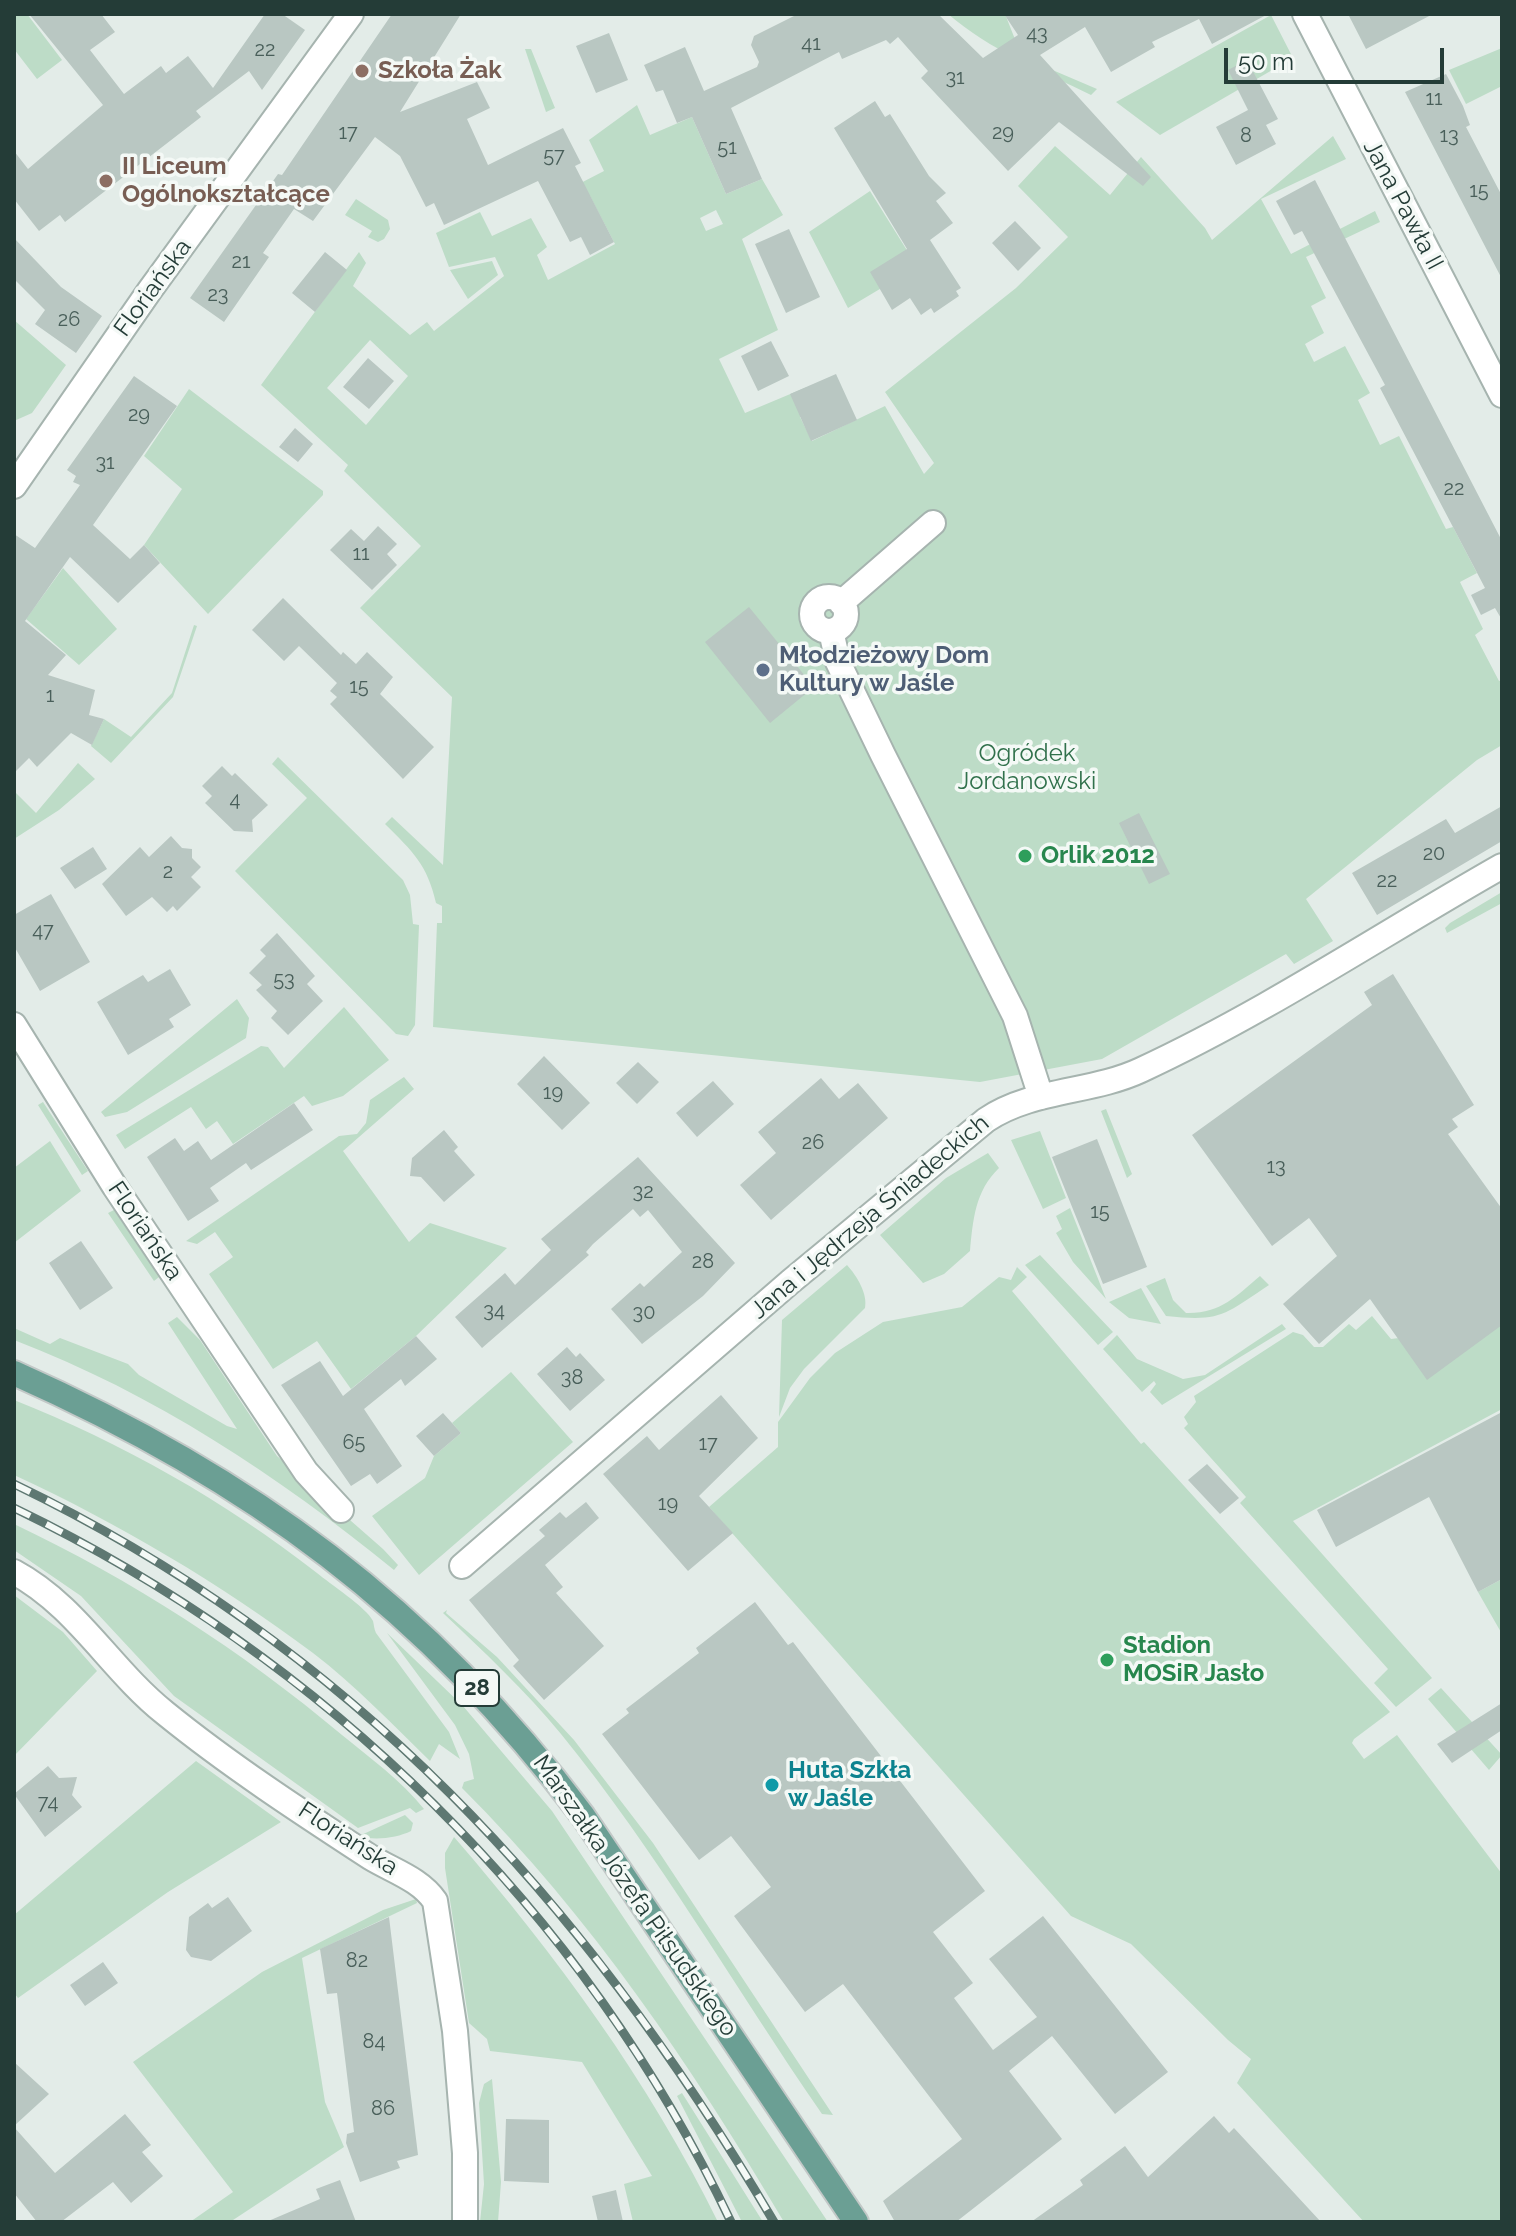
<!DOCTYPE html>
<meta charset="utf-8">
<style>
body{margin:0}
#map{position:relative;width:1516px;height:2236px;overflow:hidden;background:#e3ece8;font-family:Raleway,sans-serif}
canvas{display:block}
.frame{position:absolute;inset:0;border:16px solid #243c37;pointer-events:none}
.scale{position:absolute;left:1224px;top:48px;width:220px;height:36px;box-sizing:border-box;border:4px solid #243c37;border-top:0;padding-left:10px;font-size:24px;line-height:28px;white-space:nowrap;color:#243c37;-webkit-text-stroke:6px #f4f9f6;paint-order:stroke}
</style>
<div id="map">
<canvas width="1516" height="2236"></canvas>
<div class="frame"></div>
<div class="scale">50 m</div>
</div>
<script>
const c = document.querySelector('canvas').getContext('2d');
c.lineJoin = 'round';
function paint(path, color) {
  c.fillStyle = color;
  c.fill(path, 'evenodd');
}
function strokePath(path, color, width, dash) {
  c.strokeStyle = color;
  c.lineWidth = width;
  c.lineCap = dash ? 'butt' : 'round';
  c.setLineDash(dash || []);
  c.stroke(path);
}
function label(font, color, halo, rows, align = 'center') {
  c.font = font + ' Raleway,sans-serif';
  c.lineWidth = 7;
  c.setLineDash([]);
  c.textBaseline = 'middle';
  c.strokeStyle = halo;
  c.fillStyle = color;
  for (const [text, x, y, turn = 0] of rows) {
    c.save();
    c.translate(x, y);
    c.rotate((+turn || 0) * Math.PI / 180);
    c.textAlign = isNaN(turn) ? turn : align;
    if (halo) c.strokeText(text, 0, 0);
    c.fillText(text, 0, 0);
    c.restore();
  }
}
paint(new Path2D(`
 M14,14H27L62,60L37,79L14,49Z
 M948,14H1005L1022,57L1097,89L1091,95C1042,71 990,50 948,14Z
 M1271,15L1293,58L1160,135L1116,102Z
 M1502,48V86L1466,104L1449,70Z
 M525,49H531L555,108L546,112Z
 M637,105L650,135L692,117L726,194L762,179L783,215L742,239L778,330L719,359L745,413L807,387L817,408L800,417L812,441L885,406L924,474L934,463L885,392L1016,288L1068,237L1018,186L1055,146L1110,195L1141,157L1205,228L1212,240L1333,136L1346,159L1261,199L1291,254L1375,211L1380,222L1306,257L1326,298L1311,306L1324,333L1305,344L1314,362L1345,346L1370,393L1358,400L1380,445L1399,436L1446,529L1453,527L1477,573L1460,582L1483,629L1475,635L1499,681L1502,680V745L1477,760L1306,899L1333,941L1294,964L1286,954L1102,1059L980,1082L433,1027L437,923H442V906L436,903C427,864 413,852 385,824L392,817L443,865L452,697L360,608L421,546L344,471L348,465L261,385L359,252L366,263L353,286L410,335L427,322L434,331L504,276L495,257L449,267L436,233L480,212L492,236L531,218L547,247L537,255L548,280L615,244L590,196L573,187L604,171L589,140ZM716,210L723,224L706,231L700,218ZM370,340L408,376L366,425L327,388Z
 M870,191L908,252L900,277L848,308L809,232Z
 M356,199L388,220L390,229L384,239L378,242L368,237L372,231L345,215Z
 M492,261L498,275L468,299L450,270Z
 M14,320L66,365L32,413L14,421Z
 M189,389L323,491V495L208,614L144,545L182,489L144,456Z
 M63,568L117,629L79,665L26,619Z
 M194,625L197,626L173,697L111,763L91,746L104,719L131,737L172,693Z
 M278,757L403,880L410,895L413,924L419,925L415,1025L408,1036L396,1034L235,871L307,798L272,764Z
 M78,763L95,779L59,810L14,839V791L36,813Z
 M1502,892V903L1447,933L1445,928L1450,923Z
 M237,999L249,1018L246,1038L127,1112L105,1117L101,1112Z
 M344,1007L389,1060L343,1096L312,1106L304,1096L233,1144L217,1121L206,1129L191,1107L125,1149L116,1135L261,1046L268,1047L284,1068Z
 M404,1077L414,1089L343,1151L409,1242L430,1223L507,1248L416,1336L351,1389L317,1341L273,1369L209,1274L233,1257L215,1232L197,1244L186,1241L339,1136L357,1134L366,1123L370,1100Z
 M43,1102L88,1171L82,1175L38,1105Z
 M1106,1109L1132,1174L1127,1178L1101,1111Z
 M1040,1131L1066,1198L1043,1209L1011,1140Z
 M50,1141L81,1191L14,1243V1168Z
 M988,1153L999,1168C975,1191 973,1220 970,1251L944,1274L923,1283L880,1235L946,1178Z
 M1070,1208L1106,1299L1073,1262L1056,1233L1062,1229L1056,1216Z
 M114,1210L159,1277L154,1281L108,1213Z
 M1040,1255L1113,1332L1098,1345L1025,1265Z
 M847,1265C857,1276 868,1294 865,1308L804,1369L790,1388L779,1417L782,1320Z
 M1017,1267L1027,1277L1012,1291L1141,1444L1144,1442L1390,1712L1354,1739L1352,1743L1364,1759L1397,1735L1502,1874V2222H1364L1237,2083L1251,2059L1228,2040L1131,1944L1071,1916L709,1507L778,1447V1422L810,1378L835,1353L883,1322L962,1307L999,1277L1011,1280Z
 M1260,1276L1269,1285C1224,1315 1221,1322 1166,1316L1146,1286L1165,1278L1173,1300L1186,1313C1220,1314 1235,1297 1260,1276Z
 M1141,1288L1161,1324L1129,1318L1109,1302Z
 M1372,1316L1391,1339L1502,1325V1409L1293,1521L1432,1678L1396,1707L1374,1683L1388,1669L1240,1503L1246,1497L1184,1428L1188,1424L1184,1417L1196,1402L1194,1396L1293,1332L1303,1335L1314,1347H1323L1349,1324L1356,1330Z
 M177,1317L200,1340L277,1456L383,1549L398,1565L394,1570C277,1475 155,1394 14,1340V1328L50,1344L60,1338L128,1364L139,1375L227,1426L237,1429L168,1323Z
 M1282,1324L1286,1329L1162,1405L1150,1392L1156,1384L1154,1381L1142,1392L1103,1349L1117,1335L1137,1359L1183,1379L1205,1375Z
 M511,1372L573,1442L419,1575L372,1516L425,1478L434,1456L461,1433L452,1423Z
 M14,1400C122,1443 225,1501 317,1573C329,1583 367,1608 373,1621C374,1625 374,1629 376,1633L449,1732L460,1759L439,1744L430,1761C392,1724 355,1685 313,1653C219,1583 120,1524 14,1475Z
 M14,1524C132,1580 242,1651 342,1735C370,1758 401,1780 424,1809L416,1813L410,1808L358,1828L174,1696L81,1596L14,1550Z
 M1502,1579V1634L1478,1592Z
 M14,1595L63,1632L97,1671L14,1756Z
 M447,1610L446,1613L497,1657L574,1740L653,1843L833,2115L822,2114C735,1988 658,1853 561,1734C525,1690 484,1652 443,1613Z
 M387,1633L463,1706L552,1811L828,2222H784C691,2065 592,1918 462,1788L464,1782L474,1779L469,1754L455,1725Z
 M1441,1688L1502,1755L1489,1770L1428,1699Z
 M196,1761L281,1822L168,1892L18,1998L14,1993V1915Z
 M405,1815L413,1823L411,1831C397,1838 374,1841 359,1836Z
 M454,1837C557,1956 648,2080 718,2222H633L624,2184L652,2176L582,2062L490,2051L487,2039L469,2023L445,1868V1853Z
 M416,1899L417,1903L302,1958L325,2102L344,2147L230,2222H190L233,2192L133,2062L262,1972L383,1910Z
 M492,2079L501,2182L498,2222H480L484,2184L479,2103L484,2084Z
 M682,2093L763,2222H742L677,2096Z`), '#bddcc7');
paint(new Path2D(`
 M29,14H101L115,32L90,50L124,94L161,66L166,73L188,56L213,88L265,14H282L305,30L262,90L249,71L196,111L201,117L65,222L60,215L39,231L14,199V151L28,169L103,105Z
 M392,14H461L400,112L477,82L490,108L467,119L488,165L563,128L581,163L575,166L614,242L590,255L581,237L570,242L538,181L444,225L434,203L426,207L400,156L375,137L313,221L294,209L263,253L269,257L224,322L190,298L278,174L282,175Z
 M798,14H938L983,58L1018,35L1004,14H1268L1212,44L1199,19L1152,42L1155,47L1111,72L1085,27L1040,55L1151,177L1143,186L1059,122L1008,171L921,78L928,71L898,37L890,44L886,40L842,59L839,52L731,108L762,179L726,194L692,117L677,123L663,90L656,92L644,65L685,47L704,91L757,67L759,62L751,45L754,36Z
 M1348,14H1433L1366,49Z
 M609,33L628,80L596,93L576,46Z
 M1247,60L1278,119L1266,125L1276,144L1236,165L1216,127L1248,110L1228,70Z
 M1446,74L1463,106L1470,125L1466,127L1502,196V279L1405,92Z
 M875,101L885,117L890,114L929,176L946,193L936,201L953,223L930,240L961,288L956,291L959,296L934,313L931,308L921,315L910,298L892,310L870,272L907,249L834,128Z
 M1315,180L1502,541V620L1495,608L1481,615L1471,595L1485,588L1380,388L1385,385L1302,231L1294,235L1276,201Z
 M1015,221L1041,248L1018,271L992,243Z
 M789,229L820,297L786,313L755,244Z
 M14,238L61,287L102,316L76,353L35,324L45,310L14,279Z
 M325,252L347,270L315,312L292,293Z
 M771,341L789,376L758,391L741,356Z
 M368,358L394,381L369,409L343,387Z
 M836,374L857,420L811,441L790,394Z
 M134,376L177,406L93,525L130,559L144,545L160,563L118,603L70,557L25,621L66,655L48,675L95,690L89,715L104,719L92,745L71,733L37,767L29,758L14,773V534L35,548L80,485L73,482L76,476L67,470Z
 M295,428L313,444L298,462L279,447Z
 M378,526L397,544L387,554L397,565L372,590L330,550L351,529L364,541Z
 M283,598L341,655L343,652L356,664L367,652L393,677L380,694L434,747L403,779L330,704L337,697L330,691L337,683L299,646L284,661L252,630Z
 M749,607L814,687L770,723L705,642Z
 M222,766L232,776L235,773L268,805L252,820L253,832L234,831L205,803L212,796L202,786Z
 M1502,806V841L1377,915L1352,873L1446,819L1455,833Z
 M1139,813L1170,874L1149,884L1119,823Z
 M171,836L182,848L192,849V858L201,867L191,877L201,887L177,911L173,906L167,912L152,897L126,916L102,884L140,847L149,857Z
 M93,847L107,869L75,889L60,868Z
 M51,894L90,962L40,991L14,946V915Z
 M277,933L315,976L307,984L323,1001L288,1035L271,1018L277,1011L256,990L262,985L249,973L266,956L260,950Z
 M170,969L191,1005L169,1019L174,1027L128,1055L97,1002L143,975L148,982Z
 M1393,974L1474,1105L1452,1119L1458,1127L1448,1134L1502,1209V1325L1427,1380L1370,1299L1319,1344L1283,1304L1337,1256L1309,1218L1272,1246L1192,1135L1372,1005L1364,992Z
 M544,1056L590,1103L562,1130L517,1084Z
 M638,1062L659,1082L637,1104L616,1083Z
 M821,1078L839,1099L858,1083L888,1118L771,1220L740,1185L776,1153L758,1132Z
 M713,1081L734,1104L697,1137L676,1113Z
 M294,1103L313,1130L251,1170L246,1163L210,1188L219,1201L188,1221L147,1157L175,1138L184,1151L198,1141L211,1160Z
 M444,1130L458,1147L454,1151L475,1175L444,1202L421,1177L410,1176L412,1158Z
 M1097,1139L1147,1267L1103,1284L1052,1157Z
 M638,1157L735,1263L703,1296L642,1344L611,1309L640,1283L644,1287L682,1252L648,1210L640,1217L633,1209L593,1244L586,1252L589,1255L482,1348L455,1317L505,1273L515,1285L551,1250L541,1239Z
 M81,1241L113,1288L80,1310L49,1263Z
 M416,1336L437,1359L405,1386L401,1379L364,1409L402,1466L377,1484L370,1474L351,1486L281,1385L320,1361L343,1396Z
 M567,1347L576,1357L580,1353L605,1380L570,1411L537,1374Z
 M721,1395L758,1438L699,1496L733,1533L688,1571L603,1474L647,1436L659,1450Z
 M1502,1412V1579L1478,1592L1429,1497L1336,1547L1317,1510Z
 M443,1413L461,1433L434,1456L416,1436Z
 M1207,1464L1239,1498L1220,1514L1188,1480Z
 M586,1502L599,1518L545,1565L563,1587L556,1593L604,1646L544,1700L513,1666L519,1660L469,1600L545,1536L539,1530L560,1512L566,1518Z
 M755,1602L788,1645L793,1642L985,1891L933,1932L973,1983L954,1998L993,2050L1037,2017L989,1959L1043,1916L1168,2072L1115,2114L1052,2036L1009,2071L1062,2139L956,2222H895L883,2201L962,2139L843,1984L805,2012L734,1916L771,1887L731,1836L699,1860L602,1734L629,1713L626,1709L699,1653L696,1648Z
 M1502,1703V1730L1452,1763L1437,1744Z
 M48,1766L59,1778L77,1777L72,1795L82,1807L45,1837L14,1794Z
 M228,1897L252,1931L211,1961L191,1957L186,1950L189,1917L208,1903L212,1908Z
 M389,1917L418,2155L397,2161L400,2168L360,2182L346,2143L347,2134L354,2132L337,1993L327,1994L320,1949Z
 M103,1962L118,1983L85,2006L70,1985Z
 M14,2062L49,2094L14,2126Z
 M125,2114L151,2145L142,2152L163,2176L131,2203L113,2182L61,2222H37L14,2193V2127L55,2173Z
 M1214,2116L1229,2133L1234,2128L1321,2222H1031L1083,2185L1080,2180L1125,2146L1148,2177Z
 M506,2119L549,2120V2183L504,2181Z
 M340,2180L356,2222H266L320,2199L316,2189Z
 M616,2190L623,2222H598L592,2196Z`), '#b9c7c2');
const minor = new Path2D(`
 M1305,14L1502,395
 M14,486L150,290L351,14
 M812 614a17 17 0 1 1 34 0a17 17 0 1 1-34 0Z
 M841,603L933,523
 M831,631L838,662L883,755L1015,1016L1041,1097
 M14,1025L115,1187L306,1472L341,1510
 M462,1566L790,1282L986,1120C1032,1089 1092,1093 1141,1070C1266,1012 1382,934 1502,866
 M14,1572C77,1606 110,1669 165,1713C229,1765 301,1812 370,1857C393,1871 420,1879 435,1901L455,2031L465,2153V2222`);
const primary = new Path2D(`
 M14,1373C250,1478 427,1608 583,1816L856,2222`);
strokePath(minor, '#a6b4af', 28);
strokePath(primary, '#c2c8c7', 28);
strokePath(minor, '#fff', 24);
strokePath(primary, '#6b9f94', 24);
const rail = new Path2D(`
 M14,1484C353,1647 586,1902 774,2222
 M14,1508C325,1658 583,1909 731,2222`);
strokePath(rail, '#5e7872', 9);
strokePath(rail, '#f4f9f6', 6, [18]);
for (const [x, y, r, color] of [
 [362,71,8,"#8d6e63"],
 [106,181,8,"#8d6e63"],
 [763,670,8,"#5c6f8a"],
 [1025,856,8,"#2e9e5b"],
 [1107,1660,8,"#2e9e5b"],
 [772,1785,8,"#0f9aa8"]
]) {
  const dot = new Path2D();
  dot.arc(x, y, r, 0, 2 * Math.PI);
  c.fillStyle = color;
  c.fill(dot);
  strokePath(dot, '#f4f9f6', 3);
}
label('20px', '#495f5a', null, [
 ["43",1037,34],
 ["41",811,44],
 ["22",265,50],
 ["31",955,78],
 ["11",1434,99],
 ["17",348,133],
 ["29",1003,133],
 ["8",1246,136],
 ["13",1449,136],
 ["51",727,148],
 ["57",554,156],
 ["15",1479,191],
 ["21",241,262],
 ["23",218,295],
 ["26",69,320],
 ["29",139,415],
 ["31",105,463],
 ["22",1454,489],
 ["11",361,554],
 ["15",359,687],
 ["1",50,696],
 ["4",235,800],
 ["20",1434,854],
 ["2",168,872],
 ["22",1387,881],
 ["47",43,931],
 ["53",284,980],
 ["19",553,1093],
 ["26",813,1143],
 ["13",1276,1167],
 ["32",643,1192],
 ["15",1100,1212],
 ["28",703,1262],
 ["34",494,1311],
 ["30",644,1313],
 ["38",572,1378],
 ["65",354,1443],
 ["17",708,1444],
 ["19",668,1504],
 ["74",48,1803],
 ["82",357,1961],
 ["84",374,2042],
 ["86",383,2109]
]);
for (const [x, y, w] of [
 [477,1688,44]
]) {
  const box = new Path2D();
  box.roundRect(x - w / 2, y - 18, w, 36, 6);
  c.fillStyle = '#f4f9f6';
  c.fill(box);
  strokePath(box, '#243c37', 2);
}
label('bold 22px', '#243c37', null, [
 ["28",477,1688]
]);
label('bold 24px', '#785e54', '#f4f9f6', [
 ["Szkoła Żak",378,71],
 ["II Liceum",122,167],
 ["Ogólnokształcące",122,195]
], 'left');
label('24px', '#243c37', '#f4f9f6', [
 ["Jana Pawła II",1403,205,62],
 ["Floriańska",153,288,-54],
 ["Jana i Jędrzeja Śniadeckich",870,1217,-40],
 ["Floriańska",145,1231,56],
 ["Floriańska",348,1839,33],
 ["Marszałka Józefa Piłsudskiego",635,1896,55]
]);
label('bold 24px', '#4e5e75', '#f4f9f6', [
 ["Młodzieżowy Dom",779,656],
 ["Kultury w Jaśle",779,684]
], 'left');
label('24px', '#31714c', '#f4f9f6', [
 ["Ogródek",1027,754],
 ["Jordanowski",1027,782]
]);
label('bold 24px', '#27864d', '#f4f9f6', [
 ["Orlik 2012",1041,856],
 ["Stadion",1123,1646],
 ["MOSiR Jasło",1123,1674]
], 'left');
label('bold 24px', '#0d838f', '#f4f9f6', [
 ["Huta Szkła",788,1771],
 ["w Jaśle",788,1799]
], 'left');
</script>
